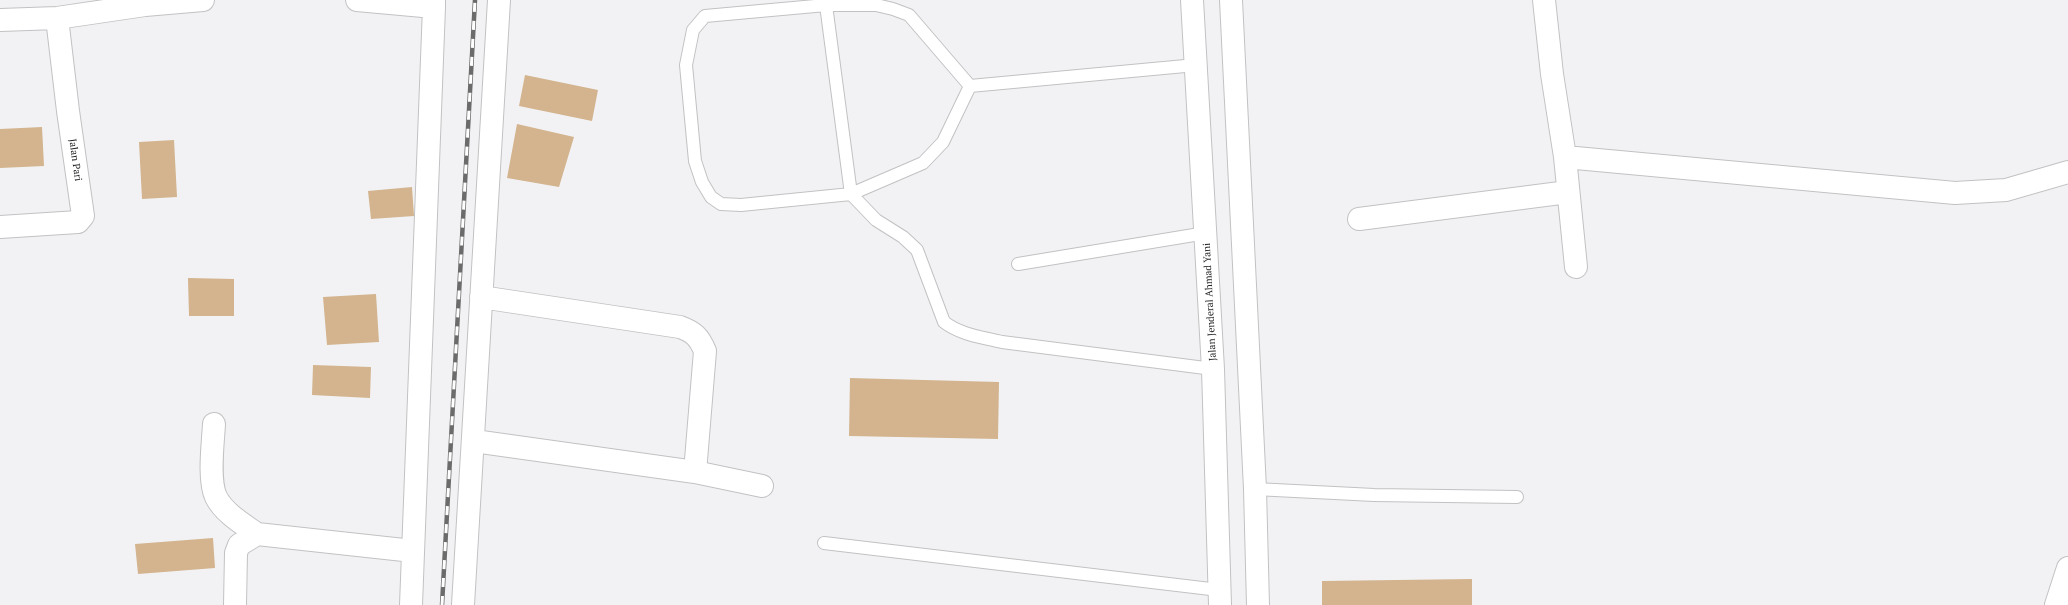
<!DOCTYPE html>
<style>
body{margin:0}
canvas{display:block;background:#f2f2f4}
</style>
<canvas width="2068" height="605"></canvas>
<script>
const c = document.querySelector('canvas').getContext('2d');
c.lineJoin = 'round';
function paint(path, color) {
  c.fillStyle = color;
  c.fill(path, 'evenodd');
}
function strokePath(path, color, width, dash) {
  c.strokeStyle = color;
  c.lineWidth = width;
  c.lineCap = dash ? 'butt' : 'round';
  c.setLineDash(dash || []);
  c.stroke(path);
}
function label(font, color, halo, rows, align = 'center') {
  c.font = font + ' "PT Serif",serif';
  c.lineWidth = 4;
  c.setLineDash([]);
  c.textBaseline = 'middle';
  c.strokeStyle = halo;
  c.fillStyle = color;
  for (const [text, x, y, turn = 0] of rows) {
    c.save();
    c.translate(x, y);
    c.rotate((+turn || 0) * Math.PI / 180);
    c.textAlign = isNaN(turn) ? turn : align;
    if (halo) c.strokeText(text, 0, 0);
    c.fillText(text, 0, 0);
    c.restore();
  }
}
paint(new Path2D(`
 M525,75L598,90L592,121L519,106Z
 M517,124L574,137L559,187L507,178Z
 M42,127L44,166L0,168V129Z
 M174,140L177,197L142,199L139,142Z
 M412,187L414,216L371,219L368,191Z
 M188,278L234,279V316H189Z
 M376,294L379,342L327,345L323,297Z
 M313,365L371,367L370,398L312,395Z
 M850,378L999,382L998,439L849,436Z
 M213,538L215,568L138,574L135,544Z
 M1472,579V605H1322V581Z`), '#d3b48e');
const service = new Path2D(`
 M826,5L851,194L876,220L903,237L917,250L944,322C961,335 982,337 1002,342L1213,369
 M970,86L909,15L893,9L876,5H826L705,16L693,30L686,65L695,161L702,182L711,197L721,204L741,205L851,194L923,163L943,142L970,86L1196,65
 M1018,264L1206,233
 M1255,489L1374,495L1517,497
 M824,543L1219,590`);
const minor = new Path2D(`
 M357,0L434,7V0
 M1544,0L1552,74L1565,157L1576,267
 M0,20L57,18L145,5L203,0
 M1565,157L1955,193L2006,190L2068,172
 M1359,219L1568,192
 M0,227L78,222L83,216L68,111L57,18
 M481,297L680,327C694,332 699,337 705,351L695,472
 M214,424C213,443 208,480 216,497C224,513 243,524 257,534
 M474,441L695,472L762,486
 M235,605L236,553L239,545L257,534L413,551
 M411,605L434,7
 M463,605L499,0
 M2056,605L2068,568`);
const secondary = new Path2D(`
 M1192,0L1213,369L1220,605
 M1231,0L1255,489L1258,605`);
strokePath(service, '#c2c2c4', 14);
strokePath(minor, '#c2c2c4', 24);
strokePath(secondary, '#c2c2c4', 24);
strokePath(service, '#fff', 12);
strokePath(minor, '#fff', 22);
strokePath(secondary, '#fff', 22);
const rail = new Path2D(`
 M442,605L475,0`);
strokePath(rail, '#6b6b6c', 4.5);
strokePath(rail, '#fff', 3, [9]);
label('10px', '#262627', '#fff', [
 ["Jalan Pari",75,160,82],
 ["Jalan Jenderal Ahmad Yani",1210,302,-93]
]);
</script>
